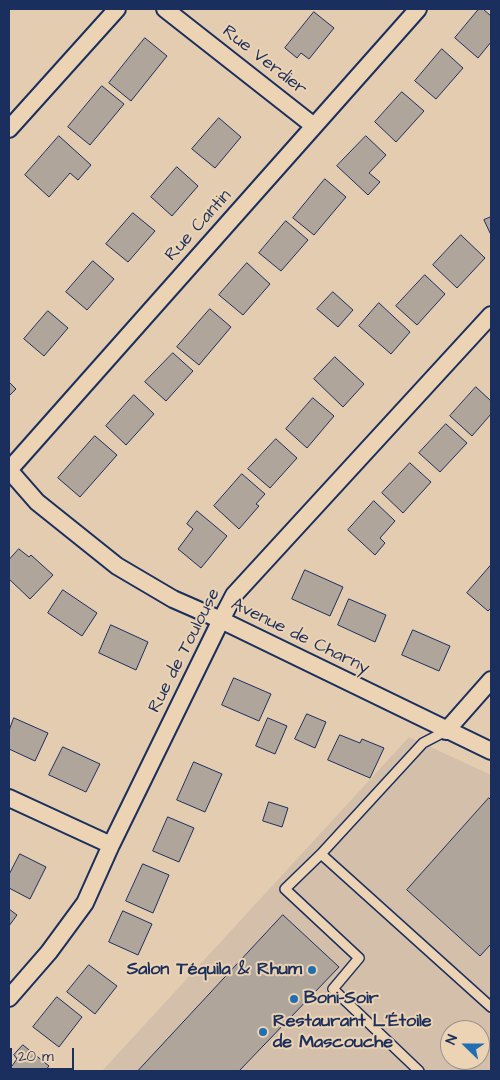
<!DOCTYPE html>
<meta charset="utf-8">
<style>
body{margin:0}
#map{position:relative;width:500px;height:1080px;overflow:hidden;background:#e3ccb0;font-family:"Architects Daughter",sans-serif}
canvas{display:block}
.frame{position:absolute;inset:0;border:10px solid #1b2f5e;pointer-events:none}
.north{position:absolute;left:440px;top:1020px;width:50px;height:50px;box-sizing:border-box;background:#ebd3b3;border:1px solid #989191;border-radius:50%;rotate:292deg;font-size:14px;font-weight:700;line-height:20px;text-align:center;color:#1b2f5e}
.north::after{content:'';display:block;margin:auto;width:18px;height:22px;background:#1f6fb2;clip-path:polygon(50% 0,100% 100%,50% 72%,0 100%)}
.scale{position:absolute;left:10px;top:1048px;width:64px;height:22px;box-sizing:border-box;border:2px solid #1b2f5e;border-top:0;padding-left:6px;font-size:15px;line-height:18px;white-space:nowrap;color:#1b2f5e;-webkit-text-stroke:4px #ebd3b3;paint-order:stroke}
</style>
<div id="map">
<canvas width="500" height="1080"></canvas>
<div class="frame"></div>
<div class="north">N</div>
<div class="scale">20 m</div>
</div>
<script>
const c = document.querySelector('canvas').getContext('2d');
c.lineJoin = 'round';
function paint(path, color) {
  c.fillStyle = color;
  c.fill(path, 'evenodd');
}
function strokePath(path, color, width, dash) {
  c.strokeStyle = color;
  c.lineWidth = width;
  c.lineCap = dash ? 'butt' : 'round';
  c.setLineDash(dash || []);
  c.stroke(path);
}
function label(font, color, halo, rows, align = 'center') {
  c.font = font + ' "Architects Daughter",sans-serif';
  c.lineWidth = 4;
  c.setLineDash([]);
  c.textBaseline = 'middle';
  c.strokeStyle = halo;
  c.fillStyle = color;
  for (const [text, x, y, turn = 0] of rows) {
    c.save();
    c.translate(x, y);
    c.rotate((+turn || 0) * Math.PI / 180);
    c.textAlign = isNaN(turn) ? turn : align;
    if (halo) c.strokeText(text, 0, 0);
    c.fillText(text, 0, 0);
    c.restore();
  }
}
paint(new Path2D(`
 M409,737L491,775V1071H102ZM450,1030H480V1060H450Z`), '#d4c0aa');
const building = new Path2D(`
 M479,9H483L491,16V42L478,58L455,38Z
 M314,12L334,28L309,59L301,53L297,58L285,48Z
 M145,38L167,56L131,101L109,83Z
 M442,49L463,68L436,99L415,81Z
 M102,86L124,104L90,145L68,127Z
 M402,92L424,111L396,142L375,122Z
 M219,118L241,137L215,168L192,149Z
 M59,136L91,165L78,180L70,173L49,197L25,175Z
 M366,136L386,155L369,173L380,182L368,195L337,166Z
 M177,167L198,186L172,216L151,197Z
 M325,179L346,197L314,235L293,218Z
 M133,213L155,231L128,262L106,244Z
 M491,217V235L484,220Z
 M286,221L308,240L281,271L259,253Z
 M461,235L485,258L457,288L433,265Z
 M93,261L114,279L87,310L66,292Z
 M247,263L270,284L243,315L219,295Z
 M425,275L445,294L417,325L396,306Z
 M333,292L353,310L338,327L317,309Z
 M379,303L410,332L391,354L359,326Z
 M210,309L231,327L199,365L177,347Z
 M48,311L68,328L44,356L24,339Z
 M173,353L193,371L166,401L145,382Z
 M335,357L364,384L343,407L314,379Z
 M9,382L16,389L9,396Z
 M476,387L491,401V414L472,436L450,416Z
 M134,395L154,414L126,445L106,426Z
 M313,398L334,416L307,448L286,429Z
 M446,424L467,443L440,472L419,453Z
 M95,436L117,455L80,497L58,478Z
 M276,439L297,458L270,488L248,469Z
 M410,463L431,482L403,513L382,493Z
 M242,474L265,494L256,504L259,506L239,529L214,506Z
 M374,501L395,521L380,538L385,543L375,555L348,530Z
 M197,511L227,536L201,568L178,549L193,529L187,524Z
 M19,549L29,557L31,555L53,575L30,599L9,579V560Z
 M491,565V608L488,611L467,593Z
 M305,570L343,587L330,616L292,599Z
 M63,590L97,613L82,636L48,613Z
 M349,599L386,615L375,642L338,625Z
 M111,625L148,642L136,670L99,653Z
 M413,630L450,646L439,671L402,655Z
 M234,678L271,694L259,721L222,705Z
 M307,714L326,722L315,748L295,739Z
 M14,718L48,733L35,761L9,749V731Z
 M268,718L287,726L275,754L256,746Z
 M340,735L360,743L362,739L384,748L370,778L328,760Z
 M63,747L100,764L86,792L49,775Z
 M194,762L222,774L205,812L177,800Z
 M489,798L491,800V944L480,956L407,890Z
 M269,802L288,808L282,827L263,821Z
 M168,817L194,828L179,862L153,851Z
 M20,854L46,867L30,899L9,888V875Z
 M143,864L169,875L153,913L126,901Z
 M9,909L17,915L9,926Z
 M123,911L152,924L138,955L109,942Z
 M283,915L339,967L239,1071H138Z
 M89,965L117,986L95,1014L67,992Z
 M57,997L82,1017L59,1047L33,1027Z
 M23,1045L49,1066L45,1071L9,1070L17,1059L14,1055Z`);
paint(building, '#b0a59b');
strokePath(building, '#1b2f5e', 1);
const service = new Path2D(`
 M321,854L491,1007
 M419,1071L333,989L359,958L285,889L321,854L423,743L446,731`);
const minor = new Path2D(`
 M165,9L314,126
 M9,129L117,9
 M9,470L418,9
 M9,470L37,502L117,566L173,599L221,620L491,751
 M446,731L491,680
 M9,798L111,845
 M9,998L49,952L85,903L111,845L221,620L234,595L491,315`);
strokePath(service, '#1b2f5e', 12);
strokePath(minor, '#1b2f5e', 20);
strokePath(service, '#ebd3b3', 9);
strokePath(minor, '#ebd3b3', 16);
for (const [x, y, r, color] of [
 [312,970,5,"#1f6fb2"],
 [294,999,5,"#1f6fb2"],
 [263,1032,5,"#1f6fb2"]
]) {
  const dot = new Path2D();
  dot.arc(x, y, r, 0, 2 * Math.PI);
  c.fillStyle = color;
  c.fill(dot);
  strokePath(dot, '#ebd3b3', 2);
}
label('18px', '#1b2f5e', '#ebd3b3', [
 ["Rue Verdier",264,61,38],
 ["Rue Cantin",199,226,-48],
 ["Avenue de Charny",300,637,26],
 ["Rue de Toulouse",185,651,-63]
]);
label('bold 18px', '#1b2f5e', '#ebd3b3', [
 ["Salon Téquila & Rhum",302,970,"right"],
 ["Boni-Soir",304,999],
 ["Restaurant L'Étoile",273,1022],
 ["de Mascouche",273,1043]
], 'left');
</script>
